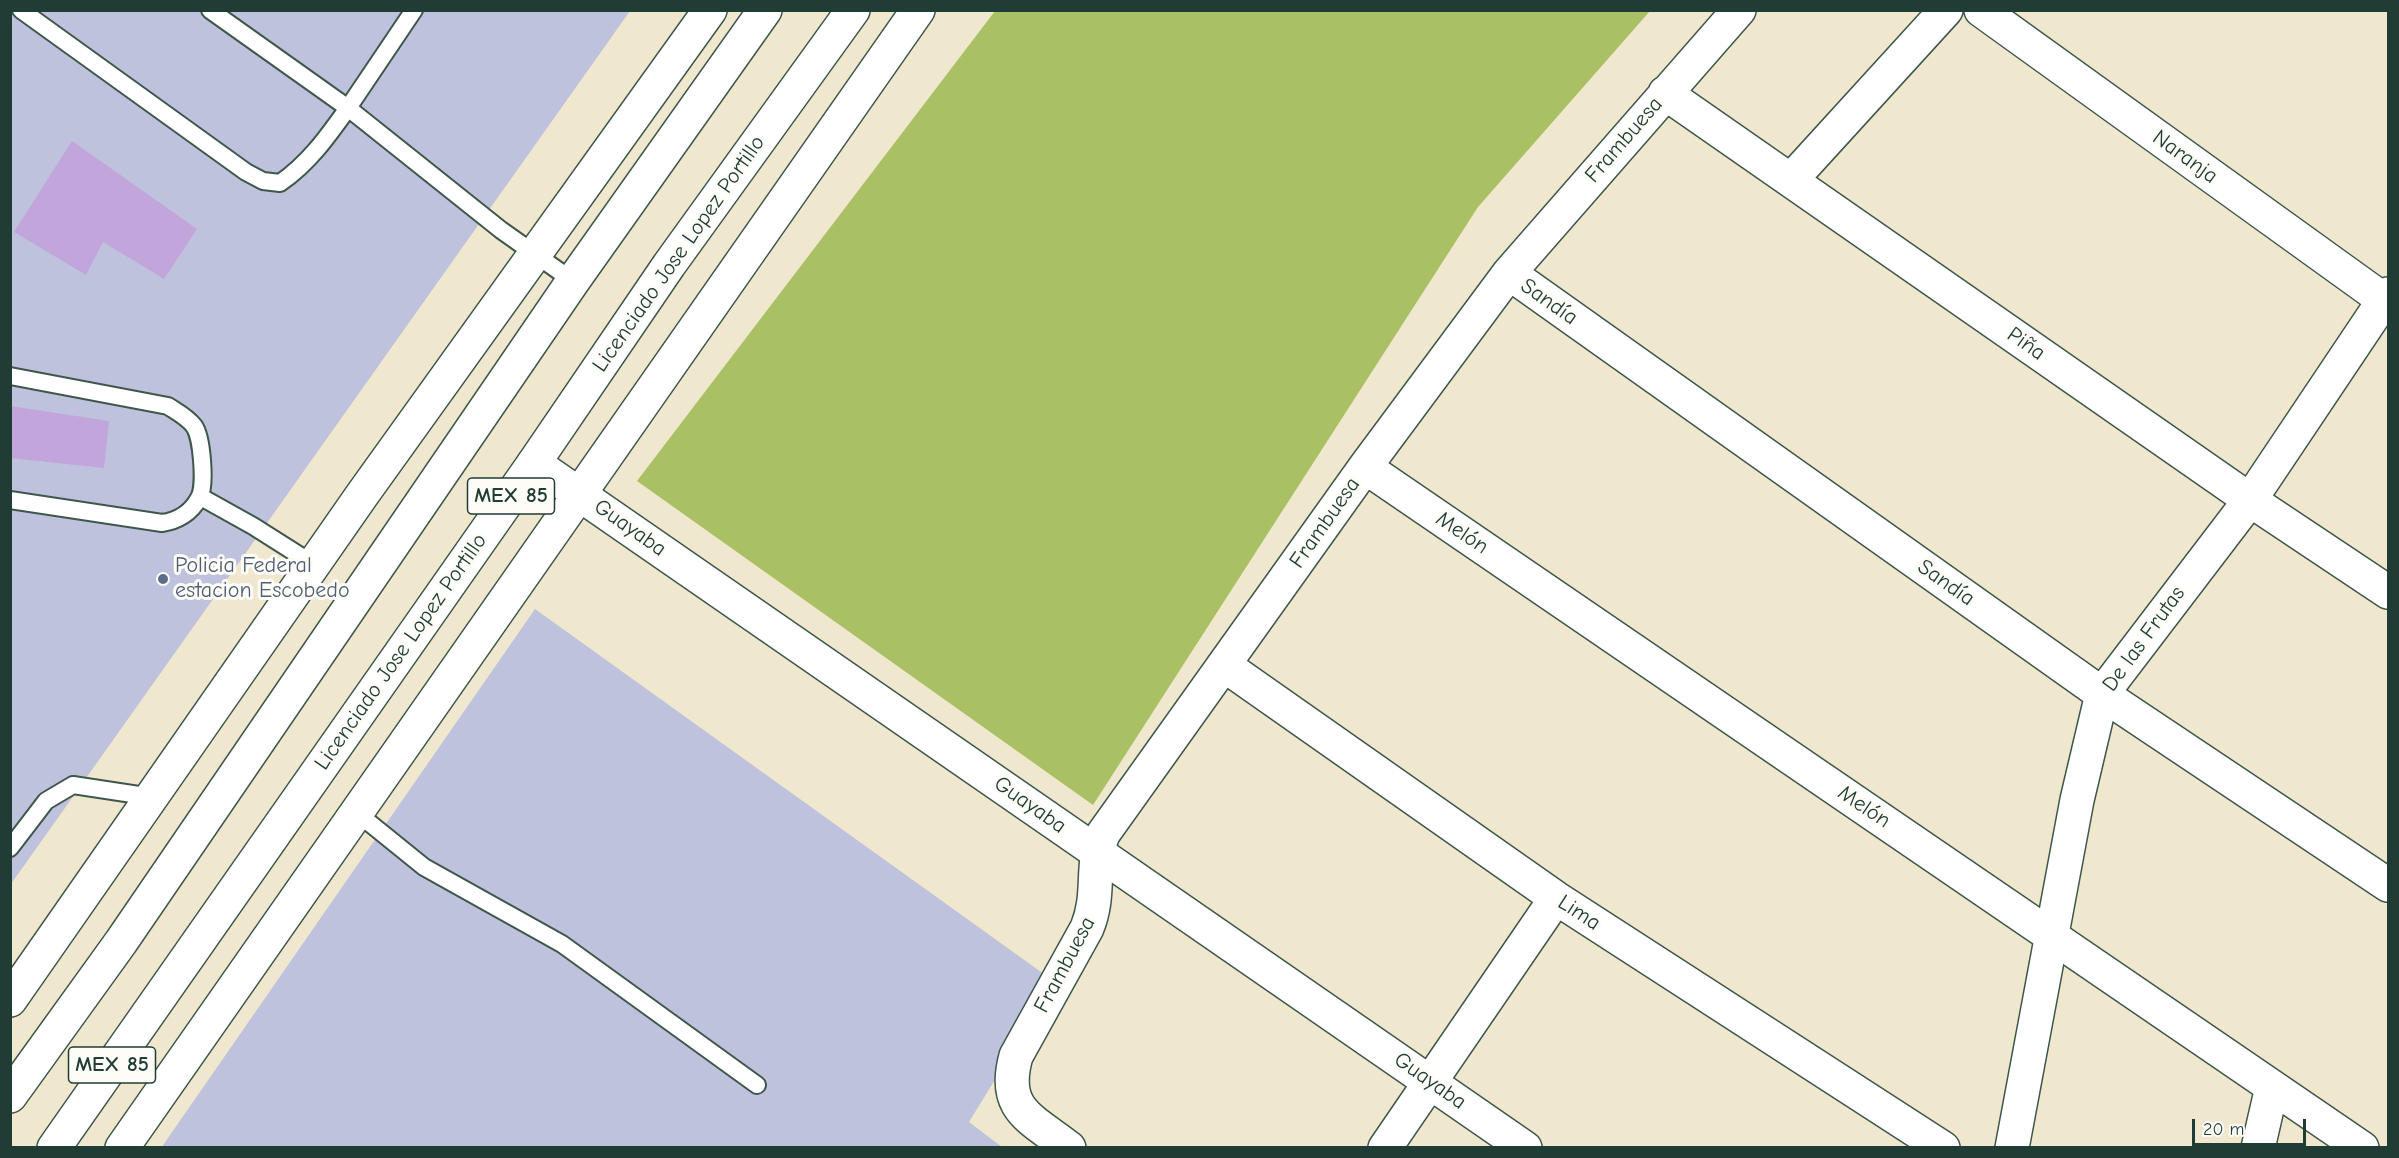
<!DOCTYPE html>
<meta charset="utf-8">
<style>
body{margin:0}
#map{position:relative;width:2399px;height:1158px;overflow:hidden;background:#efe8ce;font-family:"Comic Neue",sans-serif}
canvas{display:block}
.frame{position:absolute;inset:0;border:12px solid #1f3d34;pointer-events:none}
.scale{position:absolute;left:2192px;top:1119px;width:114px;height:27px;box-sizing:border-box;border:3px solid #1f3d34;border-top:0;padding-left:8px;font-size:18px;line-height:21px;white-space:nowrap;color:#1f3d34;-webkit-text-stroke:4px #fdfcf7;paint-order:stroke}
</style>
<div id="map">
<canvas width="2399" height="1158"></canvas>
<div class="frame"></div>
<div class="scale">20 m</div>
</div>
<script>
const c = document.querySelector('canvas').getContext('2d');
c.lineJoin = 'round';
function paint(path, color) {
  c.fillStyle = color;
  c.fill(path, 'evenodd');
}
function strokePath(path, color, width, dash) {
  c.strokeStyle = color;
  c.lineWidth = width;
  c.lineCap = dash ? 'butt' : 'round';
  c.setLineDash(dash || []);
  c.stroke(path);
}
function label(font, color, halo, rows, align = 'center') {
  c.font = font + ' "Comic Neue",sans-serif';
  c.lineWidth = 6;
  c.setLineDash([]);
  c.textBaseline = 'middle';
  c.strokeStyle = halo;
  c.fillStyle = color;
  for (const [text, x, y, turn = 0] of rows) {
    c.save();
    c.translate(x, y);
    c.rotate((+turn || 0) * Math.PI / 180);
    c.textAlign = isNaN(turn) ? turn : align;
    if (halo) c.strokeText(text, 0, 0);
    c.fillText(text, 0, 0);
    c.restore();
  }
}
paint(new Path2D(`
 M11,11H630L11,884Z
 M535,609L1055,982L969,1122L1002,1147L161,1148Z`), '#bfc2dd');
paint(new Path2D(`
 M995,11H1650L1478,207L1093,805L637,481Z`), '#aac065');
paint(new Path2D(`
 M72,141L197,229L164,279L103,242L86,275L14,232Z
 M10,406L109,421L104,468L10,458Z`), '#c2a5db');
const lane = new Path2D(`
 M21,10L246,172L263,181L280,183C309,163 328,136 348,108L210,10
 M414,10L348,108L501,230L573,281
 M10,376L168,406C177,412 187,417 194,426C202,437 206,486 199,498C191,513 177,521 162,523L10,500
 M201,497L253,526L313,564
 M356,812L424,867L562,944L757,1085
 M10,848L46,801L73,785L152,797`);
const street = new Path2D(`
 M1981,10L2388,303
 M1665,93L2250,500L2388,592
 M1791,180L1946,10
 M1509,273L2102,694L2388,885
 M534,463L1525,1148
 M1365,467L2362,1148
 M1224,665L1556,898L1943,1148
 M1069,1148C1031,1118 1001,1110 1016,1056L1087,928C1101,894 1090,867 1103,834L1365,467L1509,273L1739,10
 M1385,1148L1556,898
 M2012,1148L2077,800L2102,694L2250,500L2388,294
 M2258,1148L2272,1087`);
const secondary = new Path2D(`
 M10,1000L362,495L710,10
 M122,1148L918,10`);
const highway = new Path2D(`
 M10,1096L121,942L573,281L765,10
 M54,1148L534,463L669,265L853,10`);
strokePath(lane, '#3e574b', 20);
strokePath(street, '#3e574b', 36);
strokePath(secondary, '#3e574b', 36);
strokePath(highway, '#3e574b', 36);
strokePath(lane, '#fff', 16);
strokePath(street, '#fff', 33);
strokePath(secondary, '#fff', 33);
strokePath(highway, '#fff', 33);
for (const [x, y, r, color] of [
 [163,579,6,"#5c6f8a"]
]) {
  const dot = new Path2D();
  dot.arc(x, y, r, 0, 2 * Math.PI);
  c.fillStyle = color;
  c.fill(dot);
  strokePath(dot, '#fdfcf7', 2);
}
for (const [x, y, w] of [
 [511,496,87],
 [112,1065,87]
]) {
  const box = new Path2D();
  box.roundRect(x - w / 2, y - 18, w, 36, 4.5);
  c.fillStyle = '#fdfcf7';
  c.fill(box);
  strokePath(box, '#1f3d34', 1.5);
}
label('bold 21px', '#1f3d34', null, [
 ["MEX 85",511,496],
 ["MEX 85",112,1065]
]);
label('22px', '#1f3d34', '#fdfcf7', [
 ["Frambuesa",1624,140,-49],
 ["Naranja",2185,157,36],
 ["Licenciado Jose Lopez Portillo",679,254,-55],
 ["Sandía",1549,302,35],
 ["Piña",2026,344,35],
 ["Frambuesa",1325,523,-55],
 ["Guayaba",630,528,35],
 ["Melón",1462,533,34],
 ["Sandía",1946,583,35],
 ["De las Frutas",2144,639,-54],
 ["Licenciado Jose Lopez Portillo",401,652,-55],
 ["Guayaba",1030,805,35],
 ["Melón",1864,807,34],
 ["Lima",1579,913,33],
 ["Frambuesa",1065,965,-62],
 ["Guayaba",1430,1081,35]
]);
label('22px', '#4e5e75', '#fdfcf7', [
 ["Policia Federal",175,566],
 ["estacion Escobedo",175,591]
], 'left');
</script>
